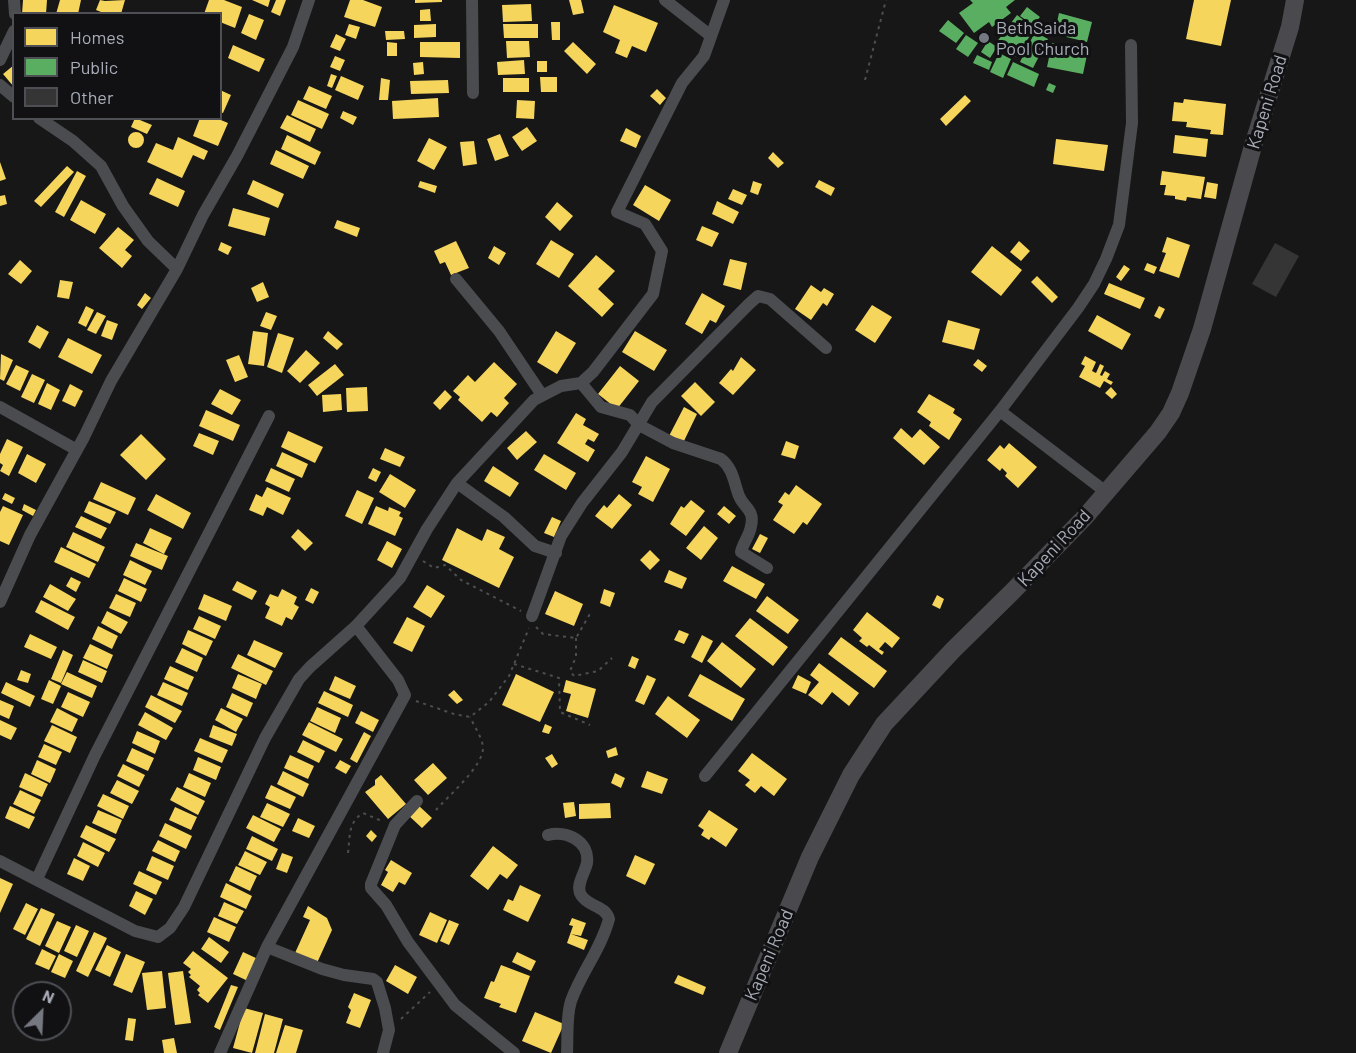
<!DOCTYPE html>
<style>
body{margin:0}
#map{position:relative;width:1356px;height:1053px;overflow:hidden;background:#171717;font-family:Barlow,sans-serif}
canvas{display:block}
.legend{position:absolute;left:12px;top:12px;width:210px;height:108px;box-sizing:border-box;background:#111113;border:2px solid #4d4f55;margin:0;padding:8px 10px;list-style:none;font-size:18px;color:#a8adb8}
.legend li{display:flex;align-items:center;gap:12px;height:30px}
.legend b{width:30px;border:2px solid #4d4f55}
.north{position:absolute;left:12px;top:981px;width:60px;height:60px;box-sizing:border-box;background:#111113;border:2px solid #4d4f55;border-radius:50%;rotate:24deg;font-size:16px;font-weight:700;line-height:24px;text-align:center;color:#a8adb8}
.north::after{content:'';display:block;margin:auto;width:21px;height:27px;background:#757880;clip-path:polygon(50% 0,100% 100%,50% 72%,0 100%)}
</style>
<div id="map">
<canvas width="1356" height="1053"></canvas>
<ul class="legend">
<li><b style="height:16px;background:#f6d55c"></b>Homes</li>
<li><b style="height:16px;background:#5aae61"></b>Public</li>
<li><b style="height:16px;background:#353536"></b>Other</li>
</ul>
<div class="north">N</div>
</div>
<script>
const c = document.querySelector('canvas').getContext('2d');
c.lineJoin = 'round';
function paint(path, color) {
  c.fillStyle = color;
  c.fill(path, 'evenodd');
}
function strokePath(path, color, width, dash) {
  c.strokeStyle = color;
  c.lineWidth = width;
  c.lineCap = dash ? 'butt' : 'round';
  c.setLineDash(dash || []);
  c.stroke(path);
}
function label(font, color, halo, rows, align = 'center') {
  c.font = font + ' Barlow,sans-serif';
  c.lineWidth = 6;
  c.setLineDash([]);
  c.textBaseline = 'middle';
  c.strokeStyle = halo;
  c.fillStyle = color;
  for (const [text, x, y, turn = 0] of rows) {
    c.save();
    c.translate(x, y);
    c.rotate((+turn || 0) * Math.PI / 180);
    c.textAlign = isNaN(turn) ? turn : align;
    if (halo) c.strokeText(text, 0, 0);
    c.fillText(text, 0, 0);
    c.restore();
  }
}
paint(new Path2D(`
 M23,0H47L46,14H22Z
 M60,0H81L78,14H56Z
 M100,0L105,1L125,0L121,14H106L96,10Z
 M209,0H224L242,7L235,28L220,22V14H204Z
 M252,0H270L268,7Z
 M276,0H286L280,16L271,12Z
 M350,0H363L382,7L375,27L344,17Z
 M415,0H442V2L415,3Z
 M569,0H581L584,13L573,15Z
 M1194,0H1231L1221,46L1186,39Z
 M531,4L532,21L503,22L502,5Z
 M614,5L658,23L646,52L632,46L627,58L615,53L620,40L603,32Z
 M430,9L431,21H420V10Z
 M249,14L264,20L256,40L241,33Z
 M551,22H560V40H552Z
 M349,24L360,27L356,39L345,35Z
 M436,24V37L414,38V25Z
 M503,24H538V38H504Z
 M385,31H404L405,39L386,40Z
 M336,34L346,39L340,51L330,47Z
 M506,41H529L530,57L507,58Z
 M387,42L397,43V56H387Z
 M420,42H460V58L420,57Z
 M573,42L596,64L587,74L564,51Z
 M233,45L265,59L259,72L228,58Z
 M335,56L345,60L340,71L330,67Z
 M524,60L525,74L498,75L497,62Z
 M537,61H547V72H537Z
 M423,62L424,74L414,75L413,63Z
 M14,65V87L3,74Z
 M331,74L337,76L332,88L327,86Z
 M341,76L364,86L358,100L335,90Z
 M540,77H557V92H541Z
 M381,78L390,80L388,100H379Z
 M503,78H529V92H503Z
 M448,80L449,93L411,94L410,81Z
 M309,86L332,96L326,109L303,99Z
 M657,89L666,98L660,105L650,96Z
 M220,90L231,95L223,113L220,112Z
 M965,95L971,101L946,126L940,119Z
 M438,98L439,117L393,119L392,101Z
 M1184,99L1226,104L1223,135L1210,134L1211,130L1186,127L1187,122L1172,121L1174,102L1183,103Z
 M298,100L329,114L322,129L291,115Z
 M517,100L535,101L534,119L516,118Z
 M343,111L357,117L353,125L340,118Z
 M287,115L316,129L310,142L280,128Z
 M135,118L152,125L147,134L131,127Z
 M200,118H216L228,123L218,146L193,136Z
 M527,127L537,141L522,151L512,137Z
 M626,128L641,136L636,148L620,141Z
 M128 140a8 8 0 1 1 16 0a8 8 0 1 1-16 0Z
 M500,134L509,156L495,161L487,139Z
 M287,135L321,152L315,165L281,149Z
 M1175,135L1208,139L1206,157L1173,153Z
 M178,137L208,151L204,160L193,155L182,178L147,162L156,143L173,150Z
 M429,138L447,147L434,170L417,161Z
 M1056,139L1108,145L1104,171L1053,164Z
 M474,141L477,164L463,166L460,142Z
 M276,150L309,166L303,179L270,164Z
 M773,152L784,163L778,168L768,158Z
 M0,162L6,179L0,181Z
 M67,166L74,172L41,207L34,201Z
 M77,171L86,176L64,217L55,212Z
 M1162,171L1205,177L1201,199L1187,197L1186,201L1175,199V196L1164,195L1166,185H1160Z
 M157,178L185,191L178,207L149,194Z
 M253,180L284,194L278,208L247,194Z
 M819,180L835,188L831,196L815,187Z
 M420,181L437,186L435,193L418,187Z
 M753,181L762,184L758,195L750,192Z
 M1207,182L1218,184L1216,199L1204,197Z
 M645,185L671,200L659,221L633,205Z
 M733,189L747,195L742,205L728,199Z
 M5,195L7,204L0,206V196Z
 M81,200L106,214L95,234L70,220Z
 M717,201L739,212L733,224L712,214Z
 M557,202L573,216L560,231L545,217Z
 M233,208L270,218L265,236L228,226Z
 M337,220L360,228L357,237L334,228Z
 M702,226L719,233L712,247L696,240Z
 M118,227L134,240L125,250L132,256L122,268L99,248Z
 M1167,237L1190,245L1179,278L1159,271L1166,253L1162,252Z
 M551,240L574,254L559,278L536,264Z
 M456,241L469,268L451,275L445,262L440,264L434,251Z
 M1019,241L1030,251L1021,261L1010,252Z
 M221,242L232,247L228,255L218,250Z
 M494,246L506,253L499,265L488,258Z
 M992,246L1022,270L1001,296L971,272Z
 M596,255L615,271L598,289L614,304L602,317L568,286Z
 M730,259L747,263L741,290L723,285Z
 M20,260L32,271L21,284L8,274Z
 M1147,263L1157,267L1154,274L1144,270Z
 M1124,265L1130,269L1121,281L1116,277Z
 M1037,276L1058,297L1052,303L1031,282Z
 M60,280L73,282L69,299L57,297Z
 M263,282L269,297L257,302L251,288Z
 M1109,283L1145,298L1140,309L1104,294Z
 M811,285L821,292L824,288L834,294L827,306L823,303L811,320L795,309Z
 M145,293L151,298L142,309L137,305Z
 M702,293L725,306L716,323L710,320L702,334L685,324Z
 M872,305L892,317L875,343L855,330Z
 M86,306L94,310L86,327L78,323Z
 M1159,306L1165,309L1160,319L1154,316Z
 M97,312L106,316L96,334L87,330Z
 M266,312L277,316L271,330L260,326Z
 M1097,315L1131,334L1122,350L1088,331Z
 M107,320L118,324L112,340L101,336Z
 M948,320L980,329L974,350L942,342Z
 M37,325L49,332L40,349L28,342Z
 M253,331L268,333L264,366L248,364Z
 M328,331L343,344L337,350L323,338Z
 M556,331L576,343L557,374L537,362Z
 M635,331L667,350L654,371L622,352Z
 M278,333L294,338L282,373L267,367Z
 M68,338L102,355L92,374L58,357Z
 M306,350L320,363L300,383L287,371Z
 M1,354L13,360L4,381L0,379Z
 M239,355L248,377L235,382L226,360Z
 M1085,356L1096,362L1092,371L1096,373L1100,364L1104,366L1100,375L1102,376L1105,371L1110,374L1107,379L1113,382L1111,385L1104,381L1100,388L1079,377L1085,366L1081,364Z
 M741,357L756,370L733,395L719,383L731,369L733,371Z
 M978,359L987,366L982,372L973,365Z
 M494,362L517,384L504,398L509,403L497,417L491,412L482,422L458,400L460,397L453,391L468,375L475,382Z
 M335,364L344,375L317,396L308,385Z
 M16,365L29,371L20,391L6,384Z
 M620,366L639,381L617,409L598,394Z
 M32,374L45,380L34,403L21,397Z
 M695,382L715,402L701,416L681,396Z
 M47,383L60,390L51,410L38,404Z
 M70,384L83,391L75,407L62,401Z
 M367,387L368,411L347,412L346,388Z
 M1111,387L1117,394L1112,399L1105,393Z
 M220,389L241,400L232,415L211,404Z
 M445,390L452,397L440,410L433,403Z
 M341,394L342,410L323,412L322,395Z
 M929,394L955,409L953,413L962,419L949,440L929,426L931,422L917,412Z
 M684,407L697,414L683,443L669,436Z
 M206,410L240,425L233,441L199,426Z
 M576,413L586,419L583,425L599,434L594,442L588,439L585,444L595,450L588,462L557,443Z
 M901,428L912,438L920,429L940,447L924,465L893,438Z
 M288,431L323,447L315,463L281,447Z
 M526,431L537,442L517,460L507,448Z
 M199,433L219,441L213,455L193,446Z
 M141,434L166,459L146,480L120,455Z
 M7,439L23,447L9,476L0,471L3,465L0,463V454Z
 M786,441L799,446L795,459L781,455Z
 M1009,443L1037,467L1018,488L1005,476L1007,473L1002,468L1000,471L987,460L1000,445L1004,449Z
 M385,448L405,457L400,467L380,459Z
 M282,452L308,464L302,478L276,466Z
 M27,454L46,464L36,483L18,473Z
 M544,454L576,473L566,490L534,470Z
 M646,456L670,469L653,502L638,494L642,487L632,482Z
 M493,466L519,483L510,497L484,481Z
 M271,468L295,479L289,492L265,481Z
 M373,468L381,472L376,482L368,478Z
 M390,474L416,490L405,508L379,492Z
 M101,482L136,498L128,515L93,499Z
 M796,485L822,504L807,525L803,522L794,534L773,520L783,505L778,502L785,492L789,495Z
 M267,487L291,498L283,515L267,507L263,516L249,510L256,494L262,497Z
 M357,490L374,498L362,524L345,516Z
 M5,493L15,498L12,504L2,499Z
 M156,494L191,513L183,529L147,510Z
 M619,494L632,505L612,529L595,516L604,505L607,508Z
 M691,500L705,511L686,536L670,524L681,506L684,508Z
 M89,501L116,512L110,524L84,512Z
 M24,504L36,510L33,516L22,510Z
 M3,506L23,515L9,545L0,541V512Z
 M376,506L388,511L389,507L401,512L399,516L403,518L395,536L368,524Z
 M724,506L736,516L729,524L717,514Z
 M81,516L107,528L101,539L75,527Z
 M552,517L561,521L554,537L544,533Z
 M704,526L718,538L701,560L686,548Z
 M150,528L172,538L164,554L143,543Z
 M457,528L482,541L487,529L505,537L499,549L514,557L499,588L442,560Z
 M298,529L313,543L305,551L291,537Z
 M73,532L105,547L98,562L66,547Z
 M760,534L768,538L760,553L752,549Z
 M387,541L402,549L392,568L377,560Z
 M136,543L168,556L162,570L130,556Z
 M61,547L96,564L89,578L54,562Z
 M650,550L660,560L650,570L640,560Z
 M130,560L152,571L145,585L123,575Z
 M732,566L765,584L756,599L723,581Z
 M669,570L687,578L682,589L664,582Z
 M71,577L81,582L76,592L66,586Z
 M124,578L147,589L141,602L118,591Z
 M237,581L257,591L252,600L232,590Z
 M50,584L76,599L68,611L43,597Z
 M427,585L445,596L431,618L413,607Z
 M311,588L319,592L313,604L305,600Z
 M282,589L297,597L294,604L299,607L292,620L286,617L282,626L265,618L270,607L265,604L270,594L278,597Z
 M604,589L615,593L610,607L600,603Z
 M555,591L583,604L574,626L545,614Z
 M116,594L136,603L130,617L109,608Z
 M204,594L232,606L226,621L198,609Z
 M937,595L944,599L940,609L932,605Z
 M767,596L799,620L788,634L756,611Z
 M41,600L75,617L68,630L35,612Z
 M107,611L128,622L121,634L101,623Z
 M867,612L900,638L892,648L885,642L879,649L884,652L882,655L869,645L867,647L859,641L862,638L853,630Z
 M199,616L221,626L215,639L193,629Z
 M407,617L425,626L412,652L393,643Z
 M750,618L788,647L773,666L735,636Z
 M98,626L118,636L112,649L92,639Z
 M188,630L213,641L206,656L182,644Z
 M679,630L689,634L684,644L674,640Z
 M30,634L57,647L51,659L24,647Z
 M702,635L713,641L702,663L691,657Z
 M841,637L887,671L874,688L828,654Z
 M254,640L283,653L275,668L247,655Z
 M722,642L756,669L741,688L707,661Z
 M90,644L113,655L107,669L83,658Z
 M182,648L203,658L197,672L175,662Z
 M63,650L73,655L61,683L51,679Z
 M238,654L273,671L266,685L231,668Z
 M632,656L639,659L635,669L628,666Z
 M83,660L107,671L102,683L78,672Z
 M819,663L859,693L849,706L832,692L822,705L808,695L819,682L810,675Z
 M170,666L194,677L188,690L164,679Z
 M21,670L31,674L28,683L17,680Z
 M67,672L97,686L92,698L61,684Z
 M238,674L262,684L256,699L232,688Z
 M516,674L554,692L540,722L502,705Z
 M700,674L745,699L732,721L688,696Z
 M647,675L656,679L644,705L635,701Z
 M798,675L811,682L806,694L792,688Z
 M335,676L356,686L350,699L329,690Z
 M49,680L61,686L53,704L41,699Z
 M566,680L596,689L588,718L566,711L571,694L563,692Z
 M6,682L35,696L30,707L1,693Z
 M163,682L188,693L182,706L157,695Z
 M454,690L463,700L457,704L448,695Z
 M324,691L353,705L348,717L318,703Z
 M68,692L90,702L83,717L61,707Z
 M232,693L253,703L247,717L226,707Z
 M151,695L182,711L175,723L145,707Z
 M668,696L700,720L687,738L655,714Z
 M0,700L14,706L9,719L0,715Z
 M317,707L341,718L335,733L310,721Z
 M57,708L78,719L72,732L50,722Z
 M221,708L243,719L236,732L215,720Z
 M361,711L379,720L373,732L355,723Z
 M145,712L173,728L166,740L138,725Z
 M0,720L17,728L11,740L0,735Z
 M309,722L343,739L336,752L302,735Z
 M545,724L552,727L549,734L542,732Z
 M52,725L77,737L70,753L44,741Z
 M213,725L237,734L232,746L209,737Z
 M137,731L160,741L155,754L132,743Z
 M364,732L371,736L357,763L350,759Z
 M200,738L228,750L222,763L194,751Z
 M303,740L325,751L319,763L297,752Z
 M44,744L62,752L56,765L38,757Z
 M616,747L618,755L608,758L606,751Z
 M132,748L154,758L148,771L126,761Z
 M752,753L787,779L774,796L761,786L755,793L745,785L750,780L738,771Z
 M552,754L558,764L552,768L545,758Z
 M290,755L314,766L308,779L284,768Z
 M198,757L221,767L216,780L193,770Z
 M37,760L56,769L50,783L31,774Z
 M340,760L351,766L346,774L335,768Z
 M433,763L447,778L428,795L414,780Z
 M123,764L145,775L139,787L117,776Z
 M283,771L309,784L303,797L277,784Z
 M647,771L668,779L662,794L641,787Z
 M25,773L48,784L42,797L19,787Z
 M189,773L211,783L205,797L183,787Z
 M615,773L625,778L621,788L611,783Z
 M381,775L406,804L388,819L365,792L375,785V780Z
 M117,780L139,791L132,804L110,793Z
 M271,785L296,797L290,809L265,798Z
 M177,787L205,801L198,815L170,800Z
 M20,790L41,800L34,814L13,804Z
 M103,794L129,806L123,819L97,806Z
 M574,802L576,816L565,818L563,803Z
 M267,803L290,814L283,827L260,817Z
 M610,803L611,818L579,819V804Z
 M418,805L432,818L422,828L408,815Z
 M10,806L35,817L29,829L5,818Z
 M175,807L197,817L191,830L169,820Z
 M98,810L122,820L116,834L92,823Z
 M709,810L738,829L726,847L711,837L709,840L701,835L704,830L698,826Z
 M253,815L281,829L274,842L246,828Z
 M298,818L315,826L309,838L292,831Z
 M165,823L192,836L186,849L159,836Z
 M86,825L116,839L109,852L80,837Z
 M371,830L377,836L372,842L366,836Z
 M252,836L278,849L272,861L246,849Z
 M158,840L180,851L175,862L152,851Z
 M83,842L105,853L98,867L77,856Z
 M493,846L518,865L507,879L500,874L488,890L470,876Z
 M245,851L267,862L260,875L238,865Z
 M282,853L293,857L287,873L276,869Z
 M635,855L655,864L645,885L626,876Z
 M152,856L174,866L168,880L146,870Z
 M74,858L90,866L83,881L67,874Z
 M391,860L412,873L405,885L399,882L393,892L381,885L388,872L385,870Z
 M236,866L257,876L250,891L229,881Z
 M139,871L162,882L156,895L133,884Z
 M0,878L13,884L0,913Z
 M226,883L252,896L246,909L220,897Z
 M520,885L541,895L528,922L503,910L508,899L513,901Z
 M136,891L153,899L145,915L129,906Z
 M224,902L244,911L237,924L218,916Z
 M26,903L38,909L25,935L13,929Z
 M308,906L327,918L332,930L317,963L295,953L310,920L303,917Z
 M41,908L55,914L40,946L26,939Z
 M430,912L447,920L437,943L419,935Z
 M214,917L236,927L229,942L207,932Z
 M572,918L586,923L581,936L571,934L588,940L584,950L567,943L573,926L569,925Z
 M449,920L459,924L449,945L440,941Z
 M57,921L71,927L59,953L45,946Z
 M76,925L89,931L77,957L64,951Z
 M94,932L107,938L88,977L76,971Z
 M209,937L229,952L221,963L201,949Z
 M107,945L121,952L110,977L95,970Z
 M42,949L56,956L49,970L35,964Z
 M193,951L228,978L208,1003L198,995L200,993L197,990L200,986L189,977L191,975L188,972L191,969L183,963Z
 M243,952L258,959L248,981L233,974Z
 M517,952L536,961L531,971L512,962Z
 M59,954L73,961L65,978L51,972Z
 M126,954L145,962L132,993L113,985Z
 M395,965L417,977L408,994L386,981Z
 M501,965L530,976L516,1013L499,1007L501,1004L484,998L491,981L494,982Z
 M162,971L166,1008L147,1010L142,973Z
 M183,971L191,1023L175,1025L168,973Z
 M678,975L706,987L703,995L674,983Z
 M231,985L238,987L220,1030L214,1027Z
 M354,993L371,1000L360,1028L346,1023L351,1010L348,1007Z
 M244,1008L263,1013L252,1053L233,1048Z
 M535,1012L564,1024L551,1053L522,1041Z
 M265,1014L283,1019L274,1053H255Z
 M128,1018L136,1019L133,1041L125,1040Z
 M285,1025L303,1030L296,1053H276Z
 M174,1038L177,1053H164L162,1040Z`), '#f6d55c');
paint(new Path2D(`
 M970,0H1015L1006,7L1011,13L992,27L989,22L974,33L959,13L973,3Z
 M1027,7L1040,17L1033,25L1020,16Z
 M1059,13L1092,22L1087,42L1058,35L1060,28L1056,27Z
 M1017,15L1035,29L1015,57L996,43Z
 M948,20L964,33L956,43L939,31Z
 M1035,32L1048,39L1033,68L1020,62Z
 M966,35L978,43L968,57L956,49Z
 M988,41L997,47L990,58L981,52Z
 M1052,43L1088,50L1083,74L1047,67Z
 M999,53L1011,59L1003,78L990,72Z
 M977,55L992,62L989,70L973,63Z
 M1013,62L1039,74L1034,87L1007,75Z
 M1049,83L1056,86L1053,93L1046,90Z`), '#5aae61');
paint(new Path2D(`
 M1275,243L1299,256L1276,297L1252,284Z`), '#353536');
strokePath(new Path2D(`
 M865,80L886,0
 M423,561L434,568L445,565L461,580L521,611
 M536,627L543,634L576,638L591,612
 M576,638V657L570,671L574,676L598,671L612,658
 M514,664L559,678L560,712L590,725
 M416,701L454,714L470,717L489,702L509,676L529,628
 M436,810C448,796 484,766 483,747C482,737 474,726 470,717
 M348,853C350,837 348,822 363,813L384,822
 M401,1019L430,992`), '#4d4e52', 2, [3, 4.5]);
strokePath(new Path2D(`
 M14,0L15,14
 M472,0L473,93
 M665,0L711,36
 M0,60L14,31
 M0,85L14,97
 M39,118L73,141L101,166L123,206L148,241L177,269
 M456,279L499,331L542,395
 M581,383L601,407L630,415L639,425L673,443L721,459C733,468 734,483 739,496C744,508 755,510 751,526C750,535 743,543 741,552L767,568
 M0,407L77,450
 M1000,411L1106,492
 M457,483L504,517L535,546L556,553
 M0,602L30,535L84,437L111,381L177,269L203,215L237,156L293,47L309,0
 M532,616L561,536L582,503L622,452L652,402L749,304L758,296L770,299L826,348
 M705,776L1000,411L1078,308L1094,284L1106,259L1119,225L1132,123L1131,45
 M417,801L395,825L371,884V888L386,905L408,942L455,1005L514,1053
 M548,835C566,830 590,841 587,863C585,873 575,886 581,895C588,907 605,905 609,919C601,949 581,973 571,1001C566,1017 568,1036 567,1053
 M0,861L135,931L158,937L170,928L184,907L265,738L299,679L310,667L356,626L400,578L427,529L457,483L534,400L561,386L581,383L593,372L653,294L662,251L645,224L617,212L682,83L704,56L724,0
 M37,879L95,755L269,416
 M267,947L322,969L344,975L373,979L377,982L385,1008L389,1030L383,1053
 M220,1053L267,947L405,695L398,680L356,626`), '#4b4c50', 12);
strokePath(new Path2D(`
 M728,1053L810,857L851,775L884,724L953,650L1012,592L1085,517L1158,432L1171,413L1180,393L1202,329L1253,146L1290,27L1295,0`), '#4a4a4e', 18);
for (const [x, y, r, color] of [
 [984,38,6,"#757880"]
]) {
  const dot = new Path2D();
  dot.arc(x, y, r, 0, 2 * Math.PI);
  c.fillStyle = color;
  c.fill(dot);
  strokePath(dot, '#111113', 2);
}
label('18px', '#a8adb8', '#111113', [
 ["BethSaida",996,28],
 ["Pool Church",996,49]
], 'left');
label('18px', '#a8adb8', '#111113', [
 ["Kapeni Road",1267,102,-73],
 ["Kapeni Road",1054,548,-47],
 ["Kapeni Road",769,955,-67]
]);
</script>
